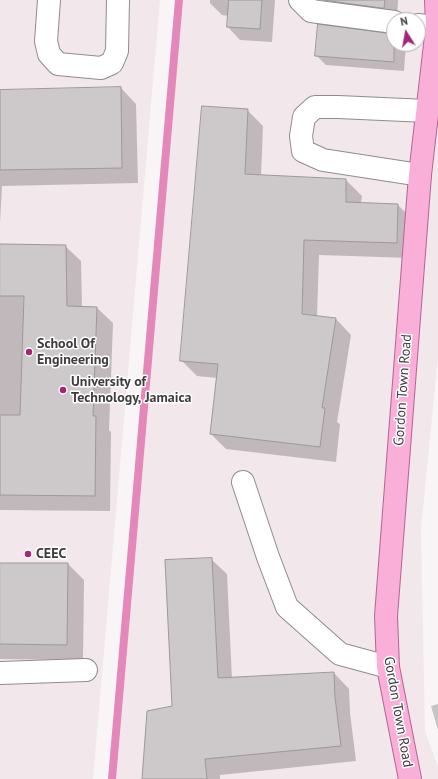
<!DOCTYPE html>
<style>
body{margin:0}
#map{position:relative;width:438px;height:779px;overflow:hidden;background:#f9f5f7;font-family:"PT Sans",sans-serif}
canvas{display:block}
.north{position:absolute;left:386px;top:12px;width:40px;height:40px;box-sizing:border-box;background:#fff;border:1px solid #b2b1b1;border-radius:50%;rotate:349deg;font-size:11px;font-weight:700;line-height:16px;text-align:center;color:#3e3c3d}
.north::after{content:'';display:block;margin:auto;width:14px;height:18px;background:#a52676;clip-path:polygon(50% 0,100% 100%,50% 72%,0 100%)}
</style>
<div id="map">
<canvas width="438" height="779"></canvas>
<div class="north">N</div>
</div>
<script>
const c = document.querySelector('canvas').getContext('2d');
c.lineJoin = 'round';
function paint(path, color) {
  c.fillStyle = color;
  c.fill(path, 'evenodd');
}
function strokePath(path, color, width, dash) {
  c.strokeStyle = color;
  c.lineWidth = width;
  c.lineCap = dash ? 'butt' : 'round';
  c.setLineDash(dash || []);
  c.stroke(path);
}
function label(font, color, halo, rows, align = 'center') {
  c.font = font + ' "PT Sans",sans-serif';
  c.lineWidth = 3;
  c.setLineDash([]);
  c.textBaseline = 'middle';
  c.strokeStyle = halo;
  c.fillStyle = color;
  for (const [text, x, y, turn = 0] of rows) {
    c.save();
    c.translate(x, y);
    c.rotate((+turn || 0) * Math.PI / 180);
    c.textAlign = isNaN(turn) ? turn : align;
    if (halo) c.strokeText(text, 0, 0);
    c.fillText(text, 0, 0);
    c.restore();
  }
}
paint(new Path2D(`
 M0,0H160L93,779H0Z
 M179,0H438V357L421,529L425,731L438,767V779H112ZM394,20H418V44H394Z`), '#f2e7eb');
paint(new Path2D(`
 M210,0H275L272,42L240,40L228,27L229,16L222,15L210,3Z
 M329,0H398L397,20L342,13Z
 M394,35V44L406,45L404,71L326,65L316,55Z
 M121,88L136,104L138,183L2,186L0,223V91Z
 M247,110L263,126L261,176L346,180L362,196L361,204L398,205L413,220L412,258L319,255L317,317L336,319L351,335L337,422L340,424L336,462L226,449L211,434L217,378L197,376L181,360Z
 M0,245L65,246L81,261L82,307L97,308L113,323L109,430L111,432L110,511L0,510Z
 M211,559L227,574L232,679L334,673L349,689L350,713L356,761L220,775V779H143L173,706Z
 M0,564H68L84,580L83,660L0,659Z
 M438,704V730L431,706Z`), '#0003');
strokePath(new Path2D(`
 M112,779L179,0`), '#e488ba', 8);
const building = new Path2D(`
 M229,0H262L260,29L227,27Z
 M323,0H385L384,8Z
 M318,24L394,34V62L315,56Z
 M121,87L122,168L0,170V90Z
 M202,106L248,109L245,174L346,179V202L398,204L397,243L304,240L302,314L336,318L322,408H325L320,447L210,434L218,364L180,361Z
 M0,244L66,245L67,306L97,307L93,416H96L95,496L0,495V415H20L24,296H0Z
 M212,558L218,678L334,672L335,697L341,746L205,759L207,779H142L147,711L172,706L165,560Z
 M0,563H68L67,645L0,644Z`);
paint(building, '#cdc8ca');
strokePath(building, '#9d999b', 1);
const minor = new Path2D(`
 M49,0L46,41L49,54L58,64L101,68L112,63L117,51L118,0
 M300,0L311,11L394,22
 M418,25L437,27
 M420,175L323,160L303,151L301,136L304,117L315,107H338L427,111
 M243,482L268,557L287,607L340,654L388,667
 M0,673L86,670`);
const major = new Path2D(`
 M410,779L388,667L386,616L420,175L437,27L436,0`);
strokePath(minor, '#8f8c8d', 24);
strokePath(major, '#b66492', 24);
strokePath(minor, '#fff', 22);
strokePath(major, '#faafd9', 22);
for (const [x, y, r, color] of [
 [29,352,4,"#a52676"],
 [63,390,4,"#a52676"],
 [28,554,4,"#a52676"]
]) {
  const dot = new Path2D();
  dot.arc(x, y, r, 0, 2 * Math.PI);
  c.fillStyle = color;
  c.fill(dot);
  strokePath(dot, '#fff', 1.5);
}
label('bold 14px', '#3e3c3d', '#fff', [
 ["School Of",37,344],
 ["Engineering",37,360],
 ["University of",71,382],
 ["Technology, Jamaica",71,398],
 ["CEEC",36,554]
], 'left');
label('14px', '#3e3c3d', '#fff', [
 ["Gordon Town Road",403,390,-86],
 ["Gordon Town Road",398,712,80]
]);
</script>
